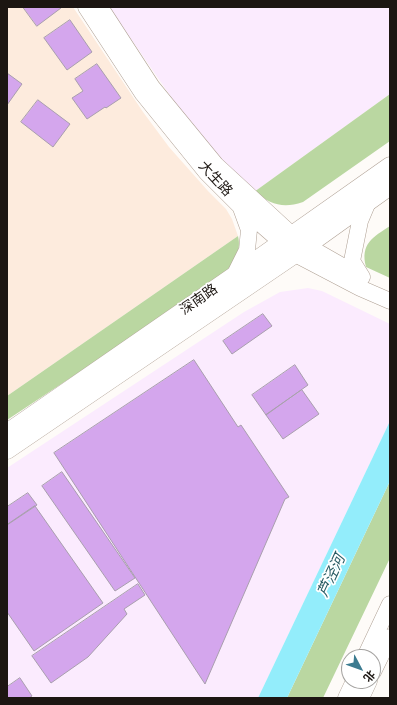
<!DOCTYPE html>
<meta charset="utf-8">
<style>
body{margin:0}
#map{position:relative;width:397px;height:705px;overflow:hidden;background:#fefbf8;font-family:"Archivo Narrow","Noto Sans SC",sans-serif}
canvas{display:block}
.frame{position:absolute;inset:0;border:8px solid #1c1612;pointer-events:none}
.north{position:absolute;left:341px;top:649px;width:40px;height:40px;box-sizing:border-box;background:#fff;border:1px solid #a4a2a0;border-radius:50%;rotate:131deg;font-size:11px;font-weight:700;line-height:16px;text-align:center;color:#1c1612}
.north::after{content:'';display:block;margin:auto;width:14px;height:18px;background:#3c7b90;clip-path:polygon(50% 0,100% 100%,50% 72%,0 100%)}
</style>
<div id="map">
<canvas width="397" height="705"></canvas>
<div class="frame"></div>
<div class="north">北</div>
</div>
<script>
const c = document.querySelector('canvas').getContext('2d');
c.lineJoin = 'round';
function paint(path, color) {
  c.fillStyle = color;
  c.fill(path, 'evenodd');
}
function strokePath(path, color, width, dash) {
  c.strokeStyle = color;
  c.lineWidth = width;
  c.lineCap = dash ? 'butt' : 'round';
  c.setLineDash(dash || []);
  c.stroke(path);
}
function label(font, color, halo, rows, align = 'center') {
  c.font = font + ' "Archivo Narrow","Noto Sans SC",sans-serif';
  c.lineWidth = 3.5;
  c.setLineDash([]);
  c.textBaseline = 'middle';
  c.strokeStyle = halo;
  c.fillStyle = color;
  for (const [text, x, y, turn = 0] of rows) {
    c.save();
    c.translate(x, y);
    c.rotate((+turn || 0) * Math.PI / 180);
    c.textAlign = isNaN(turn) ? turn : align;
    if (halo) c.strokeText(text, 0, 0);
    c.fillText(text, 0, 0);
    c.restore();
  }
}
paint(new Path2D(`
 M7,7H73L143,112L169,147L208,191L226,209L232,219L238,236L7,396Z`), '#fdebdd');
paint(new Path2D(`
 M109,7H390V94L254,192L205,143L169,94Z
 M308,288L322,291L390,324V421L258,698H7V468L244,312L280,292Z`), '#fbebfe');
paint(new Path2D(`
 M390,94V141L303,202C282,209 271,204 254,192Z
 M390,226V278L366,267C360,244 373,237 390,226Z
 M238,236C242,253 233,263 224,276L7,420V396Z
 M390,481V558L323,698H287Z`), '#bad7a1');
paint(new Path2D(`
 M390,421V481L287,698H258Z`), '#93edfb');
const building = new Path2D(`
 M23,7H60L61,8L37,26Z
 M70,20L92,52L67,70L44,38Z
 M97,64L121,98L106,108L105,107L87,119L72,98L83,91L75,79Z
 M7,73L22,84L7,105Z
 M38,100L70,124L53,147L21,122Z
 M263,314L272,326L232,354L223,341Z
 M194,360L238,427L241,425L289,497L285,499L205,684L54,453Z
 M295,365L308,385L266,415L252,395Z
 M302,390L319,414L283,439L266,415Z
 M62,472L135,578L115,591L42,486Z
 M28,493L37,505L7,525V507Z
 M35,506L103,603L34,651L7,612V525Z
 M138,584L145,595L124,609L127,614L88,657L51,683L32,656Z
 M20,678L32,696L29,698H7V687Z`);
paint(building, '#d4a6ed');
strokePath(building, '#a99fae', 1);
const secondary = new Path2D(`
 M86,7L143,94L206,172L239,205L295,254L360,288L390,301
 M100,7L152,87L216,165L292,235L307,246L356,274
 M234,276L247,250L249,230L241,208
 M362,277L352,261L360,221L368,202
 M365,657L390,604
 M373,672L390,637
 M346,698L354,681
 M361,698L369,681`);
const primary = new Path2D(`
 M7,433L234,276L390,166
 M7,450L295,254L390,186`);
strokePath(secondary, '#afa094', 17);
strokePath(primary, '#afa094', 19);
strokePath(secondary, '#fff', 16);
strokePath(primary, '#fff', 18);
label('14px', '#1c1612', '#fff', [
 ["大生路",215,179,47],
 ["深南路",199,300,-35]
]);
label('italic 15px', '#275b63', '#fff', [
 ["芦泾河",332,576,-65]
]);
</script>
